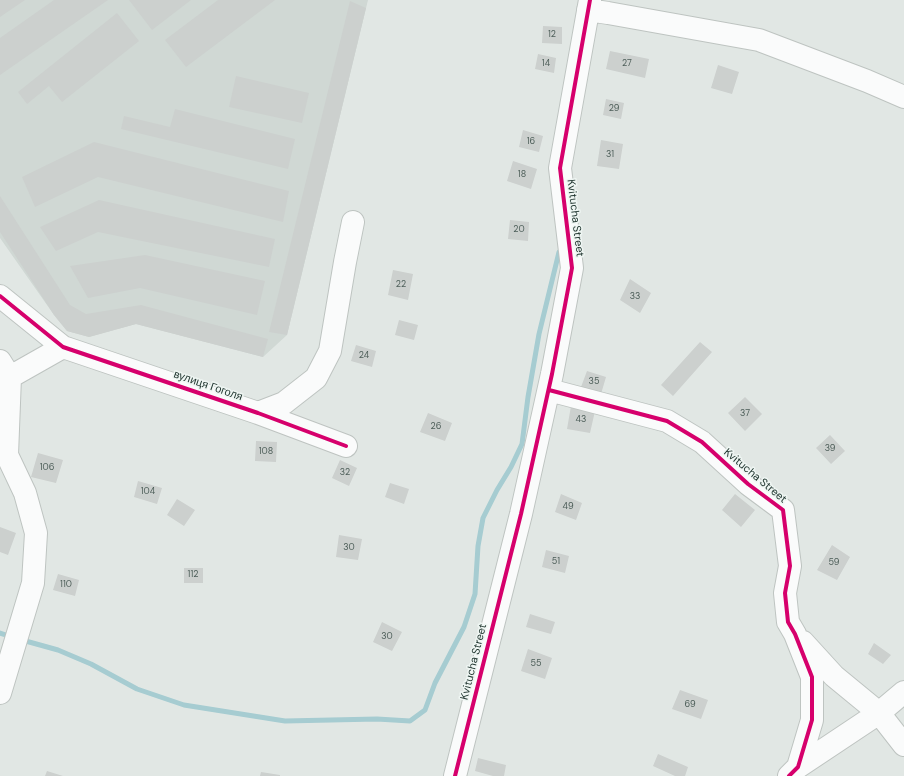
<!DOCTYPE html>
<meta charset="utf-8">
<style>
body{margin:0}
canvas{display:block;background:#e1e7e4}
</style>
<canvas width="904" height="776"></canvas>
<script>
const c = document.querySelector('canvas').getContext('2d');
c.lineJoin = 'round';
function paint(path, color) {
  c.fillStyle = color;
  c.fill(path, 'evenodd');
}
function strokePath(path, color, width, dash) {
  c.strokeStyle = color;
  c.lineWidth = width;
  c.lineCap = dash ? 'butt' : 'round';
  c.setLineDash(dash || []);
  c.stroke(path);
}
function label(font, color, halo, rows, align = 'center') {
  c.font = font + ' "DM Sans",sans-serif';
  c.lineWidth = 3;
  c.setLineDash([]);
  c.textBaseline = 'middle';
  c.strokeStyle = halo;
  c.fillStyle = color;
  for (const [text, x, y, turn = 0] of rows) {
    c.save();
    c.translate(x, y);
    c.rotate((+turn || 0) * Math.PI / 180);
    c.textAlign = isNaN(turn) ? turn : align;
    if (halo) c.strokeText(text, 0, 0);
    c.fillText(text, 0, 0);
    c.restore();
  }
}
paint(new Path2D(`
 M0,0H368L287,335L263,357L136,324L89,337L67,331L54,315L0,238Z`), '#d0d8d4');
strokePath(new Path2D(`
 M0,633L12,637
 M22,640L58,650L91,664L137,689L184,705L285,721L377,719L410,721L425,710L435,683L464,627L475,594L478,546L483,518L497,490L511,467L522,444L528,397L539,334L559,252`), '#a6ccd1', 5);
paint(new Path2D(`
 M0,0H25L0,17Z
 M54,0H108L0,75V38Z
 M129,0H191L152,30Z
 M218,0H275L186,67L165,40Z
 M350,1L366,8L287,335L269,332Z
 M117,13L139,41L62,102L49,86L27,104L18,92Z
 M543,26L562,27V44L542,43Z
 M610,51L649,59L645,78L606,69Z
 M538,54L556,58L554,73L535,69Z
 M718,65L739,72L732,94L711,88Z
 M236,76L309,93L302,123L229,107Z
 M606,99L624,103L621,119L603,115Z
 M175,109L295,139L288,169L121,129L124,116L170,127Z
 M523,130L543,136L539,152L519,147Z
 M601,140L623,144L619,169L597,166Z
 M94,142L289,191L283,222L98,177L35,207L22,177Z
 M513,161L537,169L531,189L507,181Z
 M0,196L70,305L86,314L141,305L268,339L263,357L136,324L89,337L67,331L54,315L0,232Z
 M99,200L275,239L269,267L98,232L56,251L40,227Z
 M510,220L529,222L528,241L508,239Z
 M145,255L265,281L257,315L140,288L88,298L70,266Z
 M393,270L413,274L408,300L388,295Z
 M630,279L651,293L640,313L620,300Z
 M399,320L418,325L414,340L395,335Z
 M700,342L712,352L673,396L661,385Z
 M356,345L376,351L372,367L351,361Z
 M587,371L606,377L601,394L581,387Z
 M745,397L762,414L745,431L728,413Z
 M571,406L595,411L590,433L567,429Z
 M428,413L452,423L445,441L420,432Z
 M830,435L845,451L831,464L816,448Z
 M256,441L277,442L276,462L255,461Z
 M38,453L63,460L56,483L31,477Z
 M340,460L357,468L349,486L332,478Z
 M138,481L162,488L157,504L134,497Z
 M390,483L409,489L404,504L385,497Z
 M561,494L582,503L576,520L555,512Z
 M735,494L755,510L741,527L722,510Z
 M177,499L195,510L184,526L167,515Z
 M0,527L16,533L8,555L0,552Z
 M339,535L362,539L358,560L336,557Z
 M832,545L850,557L837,580L817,570Z
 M546,550L569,556L565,573L542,567Z
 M184,568H203V583H184Z
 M58,574L79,580L75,596L53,590Z
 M530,614L555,622L551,634L526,627Z
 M382,622L402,632L392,651L373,642Z
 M874,643L891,655L883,664L868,654Z
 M528,649L552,658L545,679L521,671Z
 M680,690L708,700L701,719L672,709Z
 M658,754L688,767L685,776H675L653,766Z
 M478,758L506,765L504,776H493L475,771Z
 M47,771L63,776H45Z
 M261,772L280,775V776H260Z`), '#ccd0ce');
const minor = new Path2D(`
 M588,10L608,13L759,40L867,81L904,97
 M0,296L63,347L258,413L346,446
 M0,361L10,377
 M549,390L667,421L702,442L748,484L783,510L790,566L785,593L788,622L795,634L812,677V720L798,767L789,776
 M258,413L284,403L316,378L330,351L345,262L353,222
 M803,642L834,676L879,713L904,745
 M0,693L33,583L36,533L25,493L7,455L10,377L63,347
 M798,767L879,713L904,692
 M455,776L521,514L552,374L572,268L560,168L590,0`);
strokePath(minor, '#bec4c1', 24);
strokePath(minor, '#fafbfb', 22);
strokePath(new Path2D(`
 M0,296L63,347L258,413L346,446
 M549,390L667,421L702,442L748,484L783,510L790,566L785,593L788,622L795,634L812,677V720L798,767L789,776
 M455,776L521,514L552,374L572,268L560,168L590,0`), '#d6006c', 4);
label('9px', '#4c5d58', null, [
 ["12",552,35],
 ["14",546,64],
 ["27",627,64],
 ["29",614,109],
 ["16",531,142],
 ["31",610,155],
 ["18",522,175],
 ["20",519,230],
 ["22",401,285],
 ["33",635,297],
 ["24",364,356],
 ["35",594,382],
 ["37",745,414],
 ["43",581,420],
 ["26",436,427],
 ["39",830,449],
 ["108",266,452],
 ["106",47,468],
 ["32",345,473],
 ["104",148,492],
 ["49",568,507],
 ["30",349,548],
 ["51",556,562],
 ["59",834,563],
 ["112",193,575],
 ["110",66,585],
 ["30",387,637],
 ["55",536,664],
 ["69",690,705]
]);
label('11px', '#223731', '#eff6f3', [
 ["Kvitucha Street",575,218,83],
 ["вулиця Гоголя",208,386,19],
 ["Kvitucha Street",755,476,40],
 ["Kvitucha Street",474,662,-76]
]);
</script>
